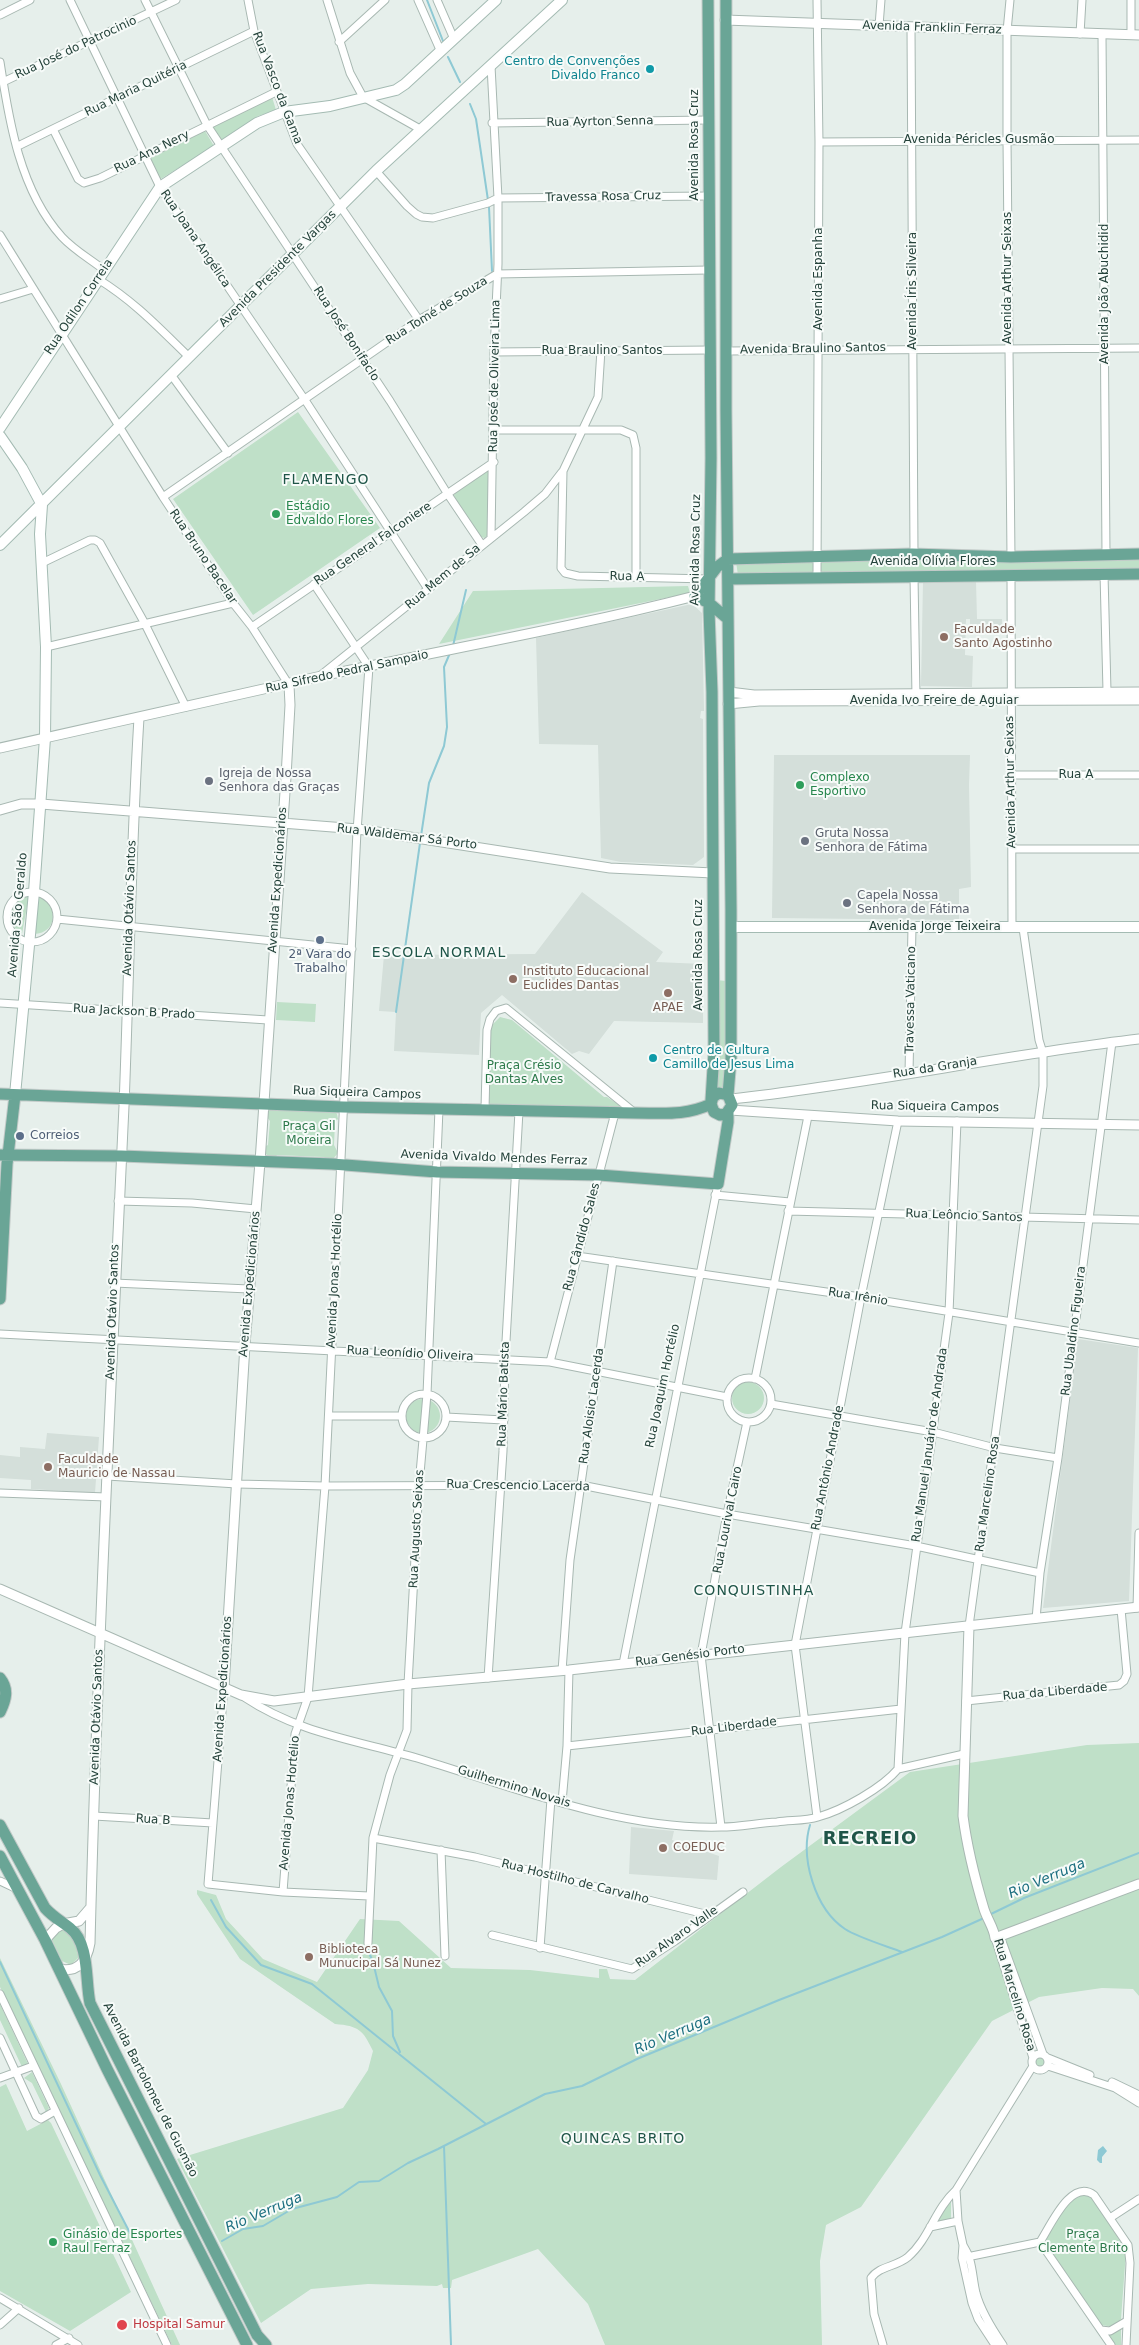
<!DOCTYPE html>
<meta charset="utf-8">
<style>
body{margin:0}
canvas{display:block;background:#e6efeb}
</style>
<canvas width="1139" height="2345"></canvas>
<script>
const c = document.querySelector('canvas').getContext('2d');
c.lineJoin = 'round';
function paint(path, color) {
  c.fillStyle = color;
  c.fill(path, 'evenodd');
}
function strokePath(path, color, width, dash) {
  c.strokeStyle = color;
  c.lineWidth = width;
  c.lineCap = dash ? 'butt' : 'round';
  c.setLineDash(dash || []);
  c.stroke(path);
}
function label(font, color, halo, rows, align = 'center') {
  c.font = font + ' "DejaVu Sans",sans-serif';
  c.lineWidth = 4;
  c.setLineDash([]);
  c.textBaseline = 'middle';
  c.strokeStyle = halo;
  c.fillStyle = color;
  for (const [text, x, y, turn = 0] of rows) {
    c.save();
    c.translate(x, y);
    c.rotate((+turn || 0) * Math.PI / 180);
    c.textAlign = isNaN(turn) ? turn : align;
    if (halo) c.strokeText(text, 0, 0);
    c.fillText(text, 0, 0);
    c.restore();
  }
}
paint(new Path2D(`
 M923,581H976L977,619H1002V634H970V619H966L965,655L973,656L972,687L921,686Z
 M692,604L702,613L704,711H701L700,718L703,719L704,857L693,865L621,862L601,858L598,745L539,744L536,638Z
 M774,755H970L969,785L971,887L959,889V920L772,918Z
 M582,892L663,952L656,962L703,964V1023L614,1021L589,1054L579,1051L572,1054L502,995L481,1013L479,1055L394,1051L396,1012L379,1011L384,955L535,954Z
 M1078,1339L1138,1348L1129,1601L1043,1608Z
 M47,1433L99,1437L95,1493L31,1489V1480L0,1478V1455L20,1457V1447L45,1449Z
 M631,1827L674,1831L672,1840L719,1856L717,1880L629,1874Z`), '#d4dfda');
paint(new Path2D(`
 M272,97L276,110L258,116L221,140L213,127Z
 M205,131L214,146L159,180L149,159Z
 M298,412L380,528L253,615L173,499Z
 M490,469V532L485,538L481,537L454,496L455,491Z
 M1139,554V574L738,575L736,562Z
 M688,586L690,593L439,644L473,591Z
 M30,889L22,934C1,920 4,894 30,889Z
 M40,892C57,905 59,933 34,934Z
 M716,980L726,981L725,1087H713Z
 M277,1002L316,1004L315,1022L276,1020Z
 M500,1017L512,1020L604,1097H607L625,1109L488,1106L491,1026Z
 M268,1108L279,1111L334,1110L337,1114L338,1119L335,1122L334,1145L338,1153L332,1160L326,1159L324,1157L277,1155L274,1159L264,1153V1147L268,1145L270,1121L267,1117Z
 M732 1398a16 16 0 1 1 32 0a16 16 0 1 1-32 0Z
 M406 1416a17 17 0 1 1 34 0a17 17 0 1 1-34 0Z
 M1139,1743V1996L1133,1989L1102,1988L1039,1997L992,2021L861,2207L826,2225L820,2261L822,2345H605L588,2304L538,2249L452,2280L451,2288H443L442,2284L437,2286L368,2284L311,2289L261,2323L177,2159L343,2108L368,2070L373,2051C363,2030 359,2026 335,2024L240,1959L197,1894V1890L216,1895L226,1919L263,1959L317,1982L360,1919L399,1921L451,1968L530,1970L599,1978V1969H607L610,1979L635,1980L781,1867L910,1772L1087,1745Z
 M61,1929L69,1932L79,1951V1957L71,1965L62,1961L52,1940L53,1934Z
 M0,1958L61,2084L180,2345H172L0,1987Z
 M0,2004L28,2064L22,2067L0,2020Z
 M1034 2062a6 6 0 1 1 12 0a6 6 0 1 1-12 0Z
 M32,2072L49,2108L46,2112L32,2083L24,2078Z
 M6,2084L27,2131L48,2120L51,2123L131,2292L70,2331L0,2291V2087Z
 M1080,2192L1091,2197L1098,2205L1126,2251L1121,2319L1114,2327L1101,2325L1046,2244V2237L1049,2231L1073,2195Z
 M951,2199V2220L937,2222L949,2200Z
 M1121,2328V2345H1115L1106,2333L1115,2332Z`), '#bfe0c8');
paint(new Path2D(`
 M1103,2146L1107,2151L1102,2157V2163H1100L1097,2160L1098,2150Z`), '#8ec9d4');
strokePath(new Path2D(`
 M427,0L443,41
 M448,57L460,82
 M470,104L476,119L489,207L492,271
 M453,646L466,590
 M421,836L429,783L444,746L447,727L444,667L450,653
 M396,1012L420,843
 M810,1825C800,1858 815,1909 845,1929C857,1937 886,1946 902,1952
 M211,1900L226,1927L261,1965L312,1984L486,2124
 M991,1914L1024,1898L1139,1853
 M367,1948L373,1962L379,1987L392,2011L393,2036L400,2052
 M0,1962L100,2175L130,2233
 M444,2146L451,2345
 M222,2241L243,2229L263,2226L292,2209L337,2197L359,2182L379,2181L408,2163L438,2149L545,2094L582,2086L637,2059L779,2000L942,1937L984,1918`), '#8ec9d4', 2);
const minor = new Path2D(`
 M70,0L160,187L305,400L428,589
 M145,0L207,125L390,401L447,493L482,545
 M248,0L254,31L297,144L419,320
 M327,0L350,73L363,97L420,129
 M418,0L441,52
 M437,0L454,39
 M817,0L819,142L817,576
 M1010,0L1007,31V140L1011,557
 M0,15L30,0
 M879,26L881,0
 M911,27L914,554
 M1080,34L1082,0
 M1102,35L1106,554
 M1131,35V0
 M339,42L385,0
 M0,62C9,121 20,191 62,237C74,250 90,259 104,270
 M491,66L498,198V264L494,352L491,537
 M3,82L176,0
 M492,123L708,120
 M53,129L78,179L84,183L100,178L276,92
 M819,142L1139,140
 M18,146L254,31
 M376,171L407,206L416,214L422,217L433,218L488,203L498,198L709,196
 M0,235L163,497L233,603L252,627L289,685
 M98,279C135,302 158,327 189,357
 M0,299L33,289
 M601,350L598,397L563,471L561,568L565,573L578,576L709,579
 M727,351L1139,348
 M494,352L710,350
 M172,376L228,453
 M493,430H621L633,435L636,448V577
 M163,497L419,320L497,274L708,270
 M42,563L90,540H95L100,543L144,622L186,707
 M1104,574L1107,691
 M1011,575L1012,928
 M914,576L916,697
 M252,627L494,462
 M46,647L233,603
 M321,675L524,512L545,494L562,472
 M1012,775H1139
 M1012,849H1139
 M7 917a25 25 0 1 1 50 0a25 25 0 1 1-50 0Z
 M57,919L352,949
 M0,1003L268,1020
 M909,1073L912,927
 M485,1109L487,1030L490,1019L496,1011L506,1008L635,1113
 M715,1195L790,1202
 M118,1201L192,1203L256,1209
 M788,1211L1139,1220
 M577,1256L861,1297L1139,1343
 M114,1283L249,1289
 M0,1334L550,1362L727,1397
 M550,1362L615,1113
 M727 1400a22 22 0 1 1 44 0a22 22 0 1 1-44 0Z
 M755,1379L808,1116
 M402 1416a22 22 0 1 1 44 0a22 22 0 1 1-44 0Z
 M771,1404L933,1432L995,1448L1058,1458
 M329,1416H402
 M446,1417L504,1420
 M107,1476L237,1484L325,1486L581,1485L727,1514L916,1546L1040,1573
 M0,1493L106,1497
 M1137,1608L1139,1533
 M1036,1619L1040,1573L1058,1458L1112,1042
 M969,1626L1043,1086V1053L1039,1040L1023,928
 M623,1664L718,1184
 M562,1671L570,1560L613,1261
 M488,1678L503,1451L505,1359L519,1111
 M224,1687L208,1884L283,1892L369,1896
 M244,1697C298,1733 355,1740 417,1758C513,1787 619,1830 721,1827C739,1827 758,1823 777,1822C790,1820 806,1821 818,1817C843,1810 882,1788 898,1769L964,1754
 M966,1701L1119,1685L1124,1681L1127,1674L1121,1609
 M567,1746L901,1709
 M898,1769L905,1633L949,1313L957,1121
 M562,1802L567,1746L569,1670
 M94,1816L213,1823
 M817,1817L795,1645L861,1297L898,1121
 M721,1827L701,1655L727,1514L747,1422
 M373,1838L475,1857L709,1915
 M441,1850L445,1956
 M0,1881L17,1889
 M283,1892L295,1734L308,1697L325,1486L357,831L369,667L314,584
 M492,1935L632,1969L675,1941L743,1892
 M1000,1936L1043,2054
 M995,1938L1033,2058
 M368,1943L373,1838L390,1775L407,1730L408,1684L419,1485L427,1394L439,1109
 M540,1948L551,1799
 M0,1994L167,2345
 M0,2038L36,2116L41,2119L55,2111
 M1032 2062a8 8 0 1 1 16 0a8 8 0 1 1-16 0Z
 M1048,2058L1090,2075
 M1048,2066L1115,2088L1139,2103
 M0,2078L33,2066
 M1112,2082L1139,2095
 M1110,2218L1139,2199
 M930,2227L958,2221
 M1040,2242C1051,2225 1071,2178 1094,2195L1128,2245L1130,2263L1126,2345
 M1040,2242L1111,2345
 M963,2245C973,2260 972,2276 976,2293C981,2312 992,2329 1003,2345
 M967,2257L1040,2242
 M0,2298L78,2345
 M0,2325L19,2308
 M1101,2330L1110,2331L1127,2321
 M56,2345L69,2338
 M883,2345L874,2314L871,2278C879,2266 896,2267 908,2257C929,2239 935,2209 956,2190
 M995,2345L978,2319L972,2303L962,2258L963,2245L958,2221L956,2190L1033,2066`);
const tertiary = new Path2D(`
 M725,20L1139,35
 M729,692L754,695L1139,692
 M728,704L759,701L1139,700
 M0,748C106,724 212,700 317,677C443,650 570,628 695,596
 M0,810L21,804H41L358,829L610,868L713,873
 M731,1099C868,1084 1003,1055 1139,1039
 M730,1110L898,1121L1139,1125
 M0,1589L241,1695L274,1701L408,1684L569,1670L1139,1607
 M969,1626L963,1816C967,1847 975,1879 984,1909C987,1919 994,1928 995,1938L1139,1884
 M224,1687L245,1345L260,1162L286,777L290,705L289,685
 M45,1940L56,1928L63,1924L79,1921L91,1907
 M59,1969C78,1973 87,1961 90,1943C97,1664 111,1385 124,1106C129,977 131,847 139,718`);
const secondary = new Path2D(`
 M0,428L160,187L257,123L284,112L330,106L396,90L405,84L496,0
 M0,436L22,468L42,505L40,534L46,647L45,738L34,892L15,1095
 M0,545L376,171L562,0
 M731,927H1139`);
const primary = new Path2D(`
 M708,0L711,458L709,611L712,692L714,1052L711,1100
 M726,0V410L731,909V1058L728,1095L732,1105L726,1114L720,1115L714,1112L711,1104L713,1097L719,1093L728,1095
 M728,559L912,554L1011,557L1139,554
 M728,559L717,567L695,596L709,603L728,619
 M728,579L1139,574
 M0,1094L343,1107L635,1113C664,1113 685,1116 711,1104
 M0,1155L121,1156L332,1164L437,1172L599,1175L718,1184L728,1122V1113
 M0,1299L7,1164L15,1095
 M0,1678C9,1689 6,1700 0,1712
 M0,1825L45,1908C53,1917 61,1921 70,1928C90,1944 85,1980 90,2003L257,2335L266,2345
 M0,1856L45,1940L107,2069L247,2345`);
strokePath(minor, '#a8b8b2', 9);
strokePath(tertiary, '#a8b8b2', 11);
strokePath(secondary, '#a4bbb3', 12);
strokePath(primary, '#c2cac8', 13);
strokePath(minor, '#fff', 7);
strokePath(tertiary, '#fff', 9);
strokePath(secondary, '#fff', 10);
strokePath(primary, '#6aa596', 11);
for (const [x, y, r, color] of [
 [650,69,5,"#0f9aa8"],
 [276,514,5,"#2e9e5b"],
 [944,637,5,"#8d6e63"],
 [209,781,5,"#6b7280"],
 [800,785,5,"#2e9e5b"],
 [805,841,5,"#6b7280"],
 [847,903,5,"#6b7280"],
 [320,940,5,"#5c6f8a"],
 [513,979,5,"#8d6e63"],
 [668,993,5,"#8d6e63"],
 [653,1058,5,"#0f9aa8"],
 [20,1136,5,"#5c6f8a"],
 [48,1467,5,"#8d6e63"],
 [663,1848,5,"#8d6e63"],
 [309,1957,5,"#8d6e63"],
 [53,2242,5,"#2e9e5b"],
 [122,2325,6,"#e0444e"]
]) {
  const dot = new Path2D();
  dot.arc(x, y, r, 0, 2 * Math.PI);
  c.fillStyle = color;
  c.fill(dot);
  strokePath(dot, '#f7fbf9', 2);
}
label('12px', '#24423a', '#f7fbf9', [
 ["Avenida Franklin Ferraz",932,28,2],
 ["Rua José do Patrocinio",76,48,-25],
 ["Rua Vasco da Gama",277,88,69],
 ["Rua Maria Quitéria",136,89,-26],
 ["Rua Ayrton Senna",600,122,-1],
 ["Avenida Péricles Gusmão",979,140],
 ["Avenida Rosa Cruz",695,145,-90],
 ["Rua Ana Nery",152,152,-26],
 ["Travessa Rosa Cruz",603,197,-1],
 ["Rua Joana Angélica",195,239,56],
 ["Avenida Presidente Vargas",278,269,-45],
 ["Avenida Arthur Seixas",1008,278,-90],
 ["Avenida Espanha",819,279,-90],
 ["Avenida Íris Silveira",913,291,-90],
 ["Avenida João Abuchidid",1105,294,-90],
 ["Rua Odilon Correia",79,307,-56],
 ["Rua Tomé de Souza",437,311,-32],
 ["Rua José Bonifaclo",346,334,57],
 ["Avenida Braulino Santos",813,349,-1],
 ["Rua Braulino Santos",602,351],
 ["Rua José de Oliveira Lima",495,376,-89],
 ["Rua General Falconiere",373,544,-34],
 ["Avenida Rosa Cruz",696,550,-89],
 ["Rua Bruno Bacelar",203,557,56],
 ["Avenida Olívia Flores",933,562],
 ["Rua Mem de Sa",443,577,-40],
 ["Rua A",627,577,1],
 ["Rua Sifredo Pedral Sampaio",347,672,-12],
 ["Avenida Ivo Freire de Aguiar",934,701],
 ["Rua A",1076,775],
 ["Avenida Arthur Seixas",1011,782,-91],
 ["Rua Waldemar Sá Porto",407,837,7],
 ["Avenida Expedicionários",278,880,-86],
 ["Avenida Otávio Santos",130,908,-88],
 ["Avenida São Geraldo",18,915,-85],
 ["Avenida Jorge Teixeira",935,927],
 ["Avenida Rosa Cruz",699,955,-90],
 ["Travessa Vaticano",911,1000,-89],
 ["Rua Jackson B Prado",134,1012,3],
 ["Rua da Granja",935,1068,-9],
 ["Rua Siqueira Campos",357,1093,2],
 ["Rua Siqueira Campos",935,1107,1],
 ["Avenida Vivaldo Mendes Ferraz",494,1158,2],
 ["Rua Leôncio Santos",964,1216,2],
 ["Rua Cândido Sales",582,1237,-75],
 ["Avenida Jonas Hortélio",335,1281,-87],
 ["Avenida Expedicionários",250,1284,-85],
 ["Rua Irênio",858,1297,9],
 ["Avenida Otávio Santos",113,1312,-88],
 ["Rua Ubaldino Figueira",1074,1331,-83],
 ["Rua Leonídio Oliveira",410,1354,3],
 ["Rua Joaquim Hortélio",663,1386,-78],
 ["Rua Mário Batista",504,1394,-88],
 ["Rua Aloisio Lacerda",592,1406,-82],
 ["Rua Manuel Januário de Andrada",930,1445,-82],
 ["Rua Antônio Andrade",828,1468,-79],
 ["Rua Crescencio Lacerda",518,1486,1],
 ["Rua Marcelino Rosa",988,1494,-82],
 ["Rua Lourival Cairo",728,1520,-79],
 ["Rua Augusto Seixas",417,1529,-87],
 ["Rua Genésio Porto",690,1656,-7],
 ["Avenida Expedicionários",223,1689,-86],
 ["Rua da Liberdade",1055,1692,-5],
 ["Avenida Otávio Santos",97,1717,-88],
 ["Rua Liberdade",734,1727,-7],
 ["Guilhermino Novais",514,1787,17],
 ["Avenida Jonas Hortélio",290,1803,-85],
 ["Rua B",153,1820,4],
 ["Rua Hostilho de Carvalho",575,1882,14],
 ["Rua Alvaro Valle",677,1937,-35],
 ["Rua Marcelino Rosa",1014,1995,73],
 ["Avenida Bartolomeu de Gusmão",150,2090,63]
]);
label('12px', '#0d838f', '#f7fbf9', [
 ["Centro de Convenções",640,62],
 ["Divaldo Franco",640,76],
 ["Centro de Cultura",663,1051,"left"],
 ["Camillo de Jesus Lima",663,1065,"left"]
], 'right');
label('12px', '#27864d', '#f7fbf9', [
 ["Estádio",286,507],
 ["Edvaldo Flores",286,521],
 ["Complexo",810,778],
 ["Esportivo",810,792],
 ["Ginásio de Esportes",63,2235],
 ["Raul Ferraz",63,2249]
], 'left');
label('12px', '#785e54', '#f7fbf9', [
 ["Faculdade",954,630],
 ["Santo Agostinho",954,644],
 ["Instituto Educacional",523,972],
 ["Euclides Dantas",523,986],
 ["APAE",668,1008,"center"],
 ["Faculdade",58,1460],
 ["Mauricio de Nassau",58,1474],
 ["COEDUC",673,1848],
 ["Biblioteca",319,1950],
 ["Munucipal Sá Nunez",319,1964]
], 'left');
label('12px', '#5b616d', '#f7fbf9', [
 ["Igreja de Nossa",219,774],
 ["Senhora das Graças",219,788],
 ["Gruta Nossa",815,834],
 ["Senhora de Fátima",815,848],
 ["Capela Nossa",857,896],
 ["Senhora de Fátima",857,910]
], 'left');
label('12px', '#4e5e75', '#f7fbf9', [
 ["2ª Vara do",320,955],
 ["Trabalho",320,969],
 ["Correios",30,1136,"left"]
]);
label('12px', '#2d7a4b', '#f7fbf9', [
 ["Praça Crésio",524,1066],
 ["Dantas Alves",524,1080],
 ["Praça Gil",309,1127],
 ["Moreira",309,1141],
 ["Praça",1083,2235],
 ["Clemente Brito",1083,2249]
]);
label('12px', '#be3a42', '#f7fbf9', [
 ["Hospital Samur",133,2325]
], 'left');
c.letterSpacing = '1px';
label('14px', '#1f5548', '#f7fbf9', [
 ["FLAMENGO",326,480],
 ["ESCOLA NORMAL",439,953],
 ["CONQUISTINHA",754,1591],
 ["QUINCAS BRITO",623,2139]
]);
c.letterSpacing = '0px';
label('italic 14px', '#1c6f80', '#f7fbf9', [
 ["Rio Verruga",1047,1879,-23],
 ["Rio Verruga",673,2035,-23],
 ["Rio Verruga",264,2213,-23]
]);
c.letterSpacing = '1px';
label('bold 18px', '#1f5548', '#f7fbf9', [
 ["RECREIO",870,1839]
]);
c.letterSpacing = '0px';
</script>
